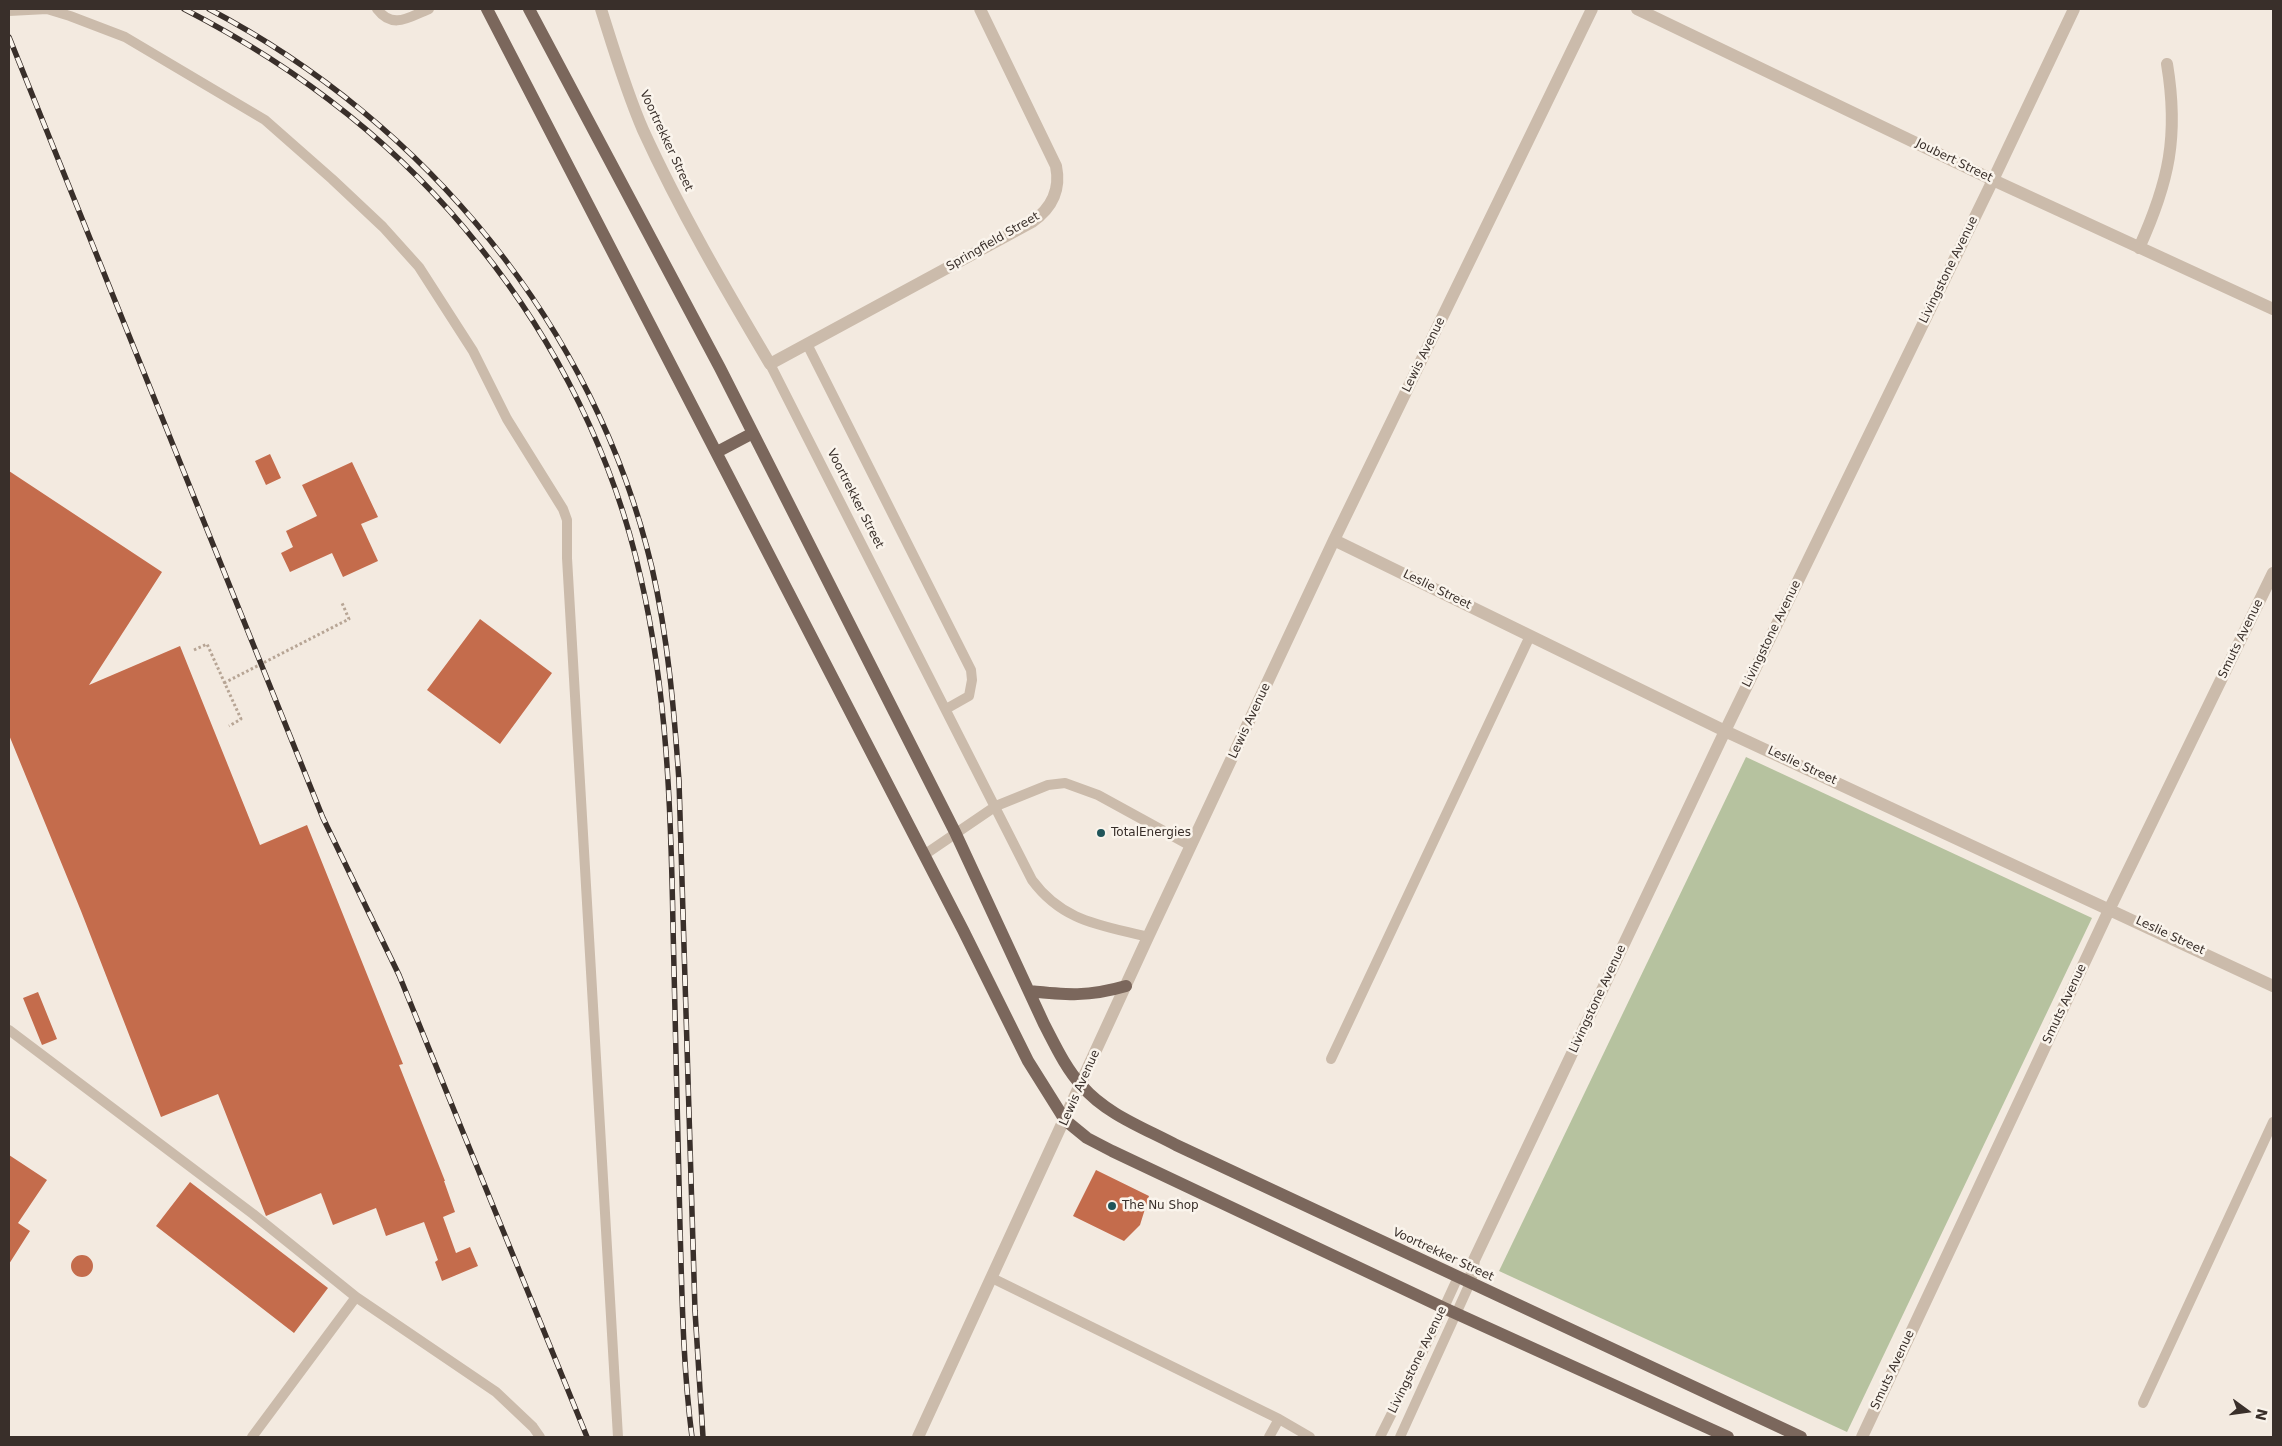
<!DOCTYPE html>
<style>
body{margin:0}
#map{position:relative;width:2282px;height:1446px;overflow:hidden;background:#f3eae0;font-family:"DejaVu Sans",sans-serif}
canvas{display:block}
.frame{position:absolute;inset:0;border:10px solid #392f2a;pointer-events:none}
.north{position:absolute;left:2222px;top:1386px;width:50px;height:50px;-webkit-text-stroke:4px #faf4ec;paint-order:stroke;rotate:104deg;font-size:14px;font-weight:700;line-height:20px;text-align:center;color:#392f2a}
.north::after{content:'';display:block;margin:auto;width:18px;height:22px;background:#392f2a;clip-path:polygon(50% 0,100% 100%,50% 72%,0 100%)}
</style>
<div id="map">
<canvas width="2282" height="1446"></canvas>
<div class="frame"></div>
<div class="north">N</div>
</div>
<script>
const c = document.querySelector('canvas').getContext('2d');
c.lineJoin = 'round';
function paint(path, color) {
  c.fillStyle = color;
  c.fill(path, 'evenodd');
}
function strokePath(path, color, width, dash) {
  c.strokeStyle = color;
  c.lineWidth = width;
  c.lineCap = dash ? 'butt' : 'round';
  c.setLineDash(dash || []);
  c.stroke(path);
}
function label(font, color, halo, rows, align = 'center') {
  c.font = font + ' "DejaVu Sans",sans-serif';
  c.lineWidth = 5;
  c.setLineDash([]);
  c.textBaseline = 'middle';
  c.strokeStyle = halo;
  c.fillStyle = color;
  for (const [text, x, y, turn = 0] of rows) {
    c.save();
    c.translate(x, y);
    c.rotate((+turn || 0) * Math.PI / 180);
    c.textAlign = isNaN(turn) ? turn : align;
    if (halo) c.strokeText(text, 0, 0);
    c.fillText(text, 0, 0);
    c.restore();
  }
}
paint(new Path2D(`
 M1746,757L2092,918L1847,1432L1499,1271Z`), '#b6c29f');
paint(new Path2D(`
 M270,454L281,478L266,485L255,461Z
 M352,462L378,517L361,524L378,561L343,577L332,553L290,572L281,553L293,547L286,531L317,516L302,485Z
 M9,471L162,572L89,685L180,646L260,845L307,825L403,1064L399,1065L445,1181H444L455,1212L443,1217L456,1253L470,1247L478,1266L442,1281L435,1262L438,1260L424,1222L386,1236L376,1208L333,1225L321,1193L266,1216L218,1094L161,1117L81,911L9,735Z
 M480,619L552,673L500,744L427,690Z
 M38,992L57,1039L42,1045L23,998Z
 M9,1155L47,1180L18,1223L30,1231L9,1264Z
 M1096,1170L1149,1196L1140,1225L1124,1241L1073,1216Z
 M190,1182L328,1288L294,1333L156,1226Z
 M71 1266a11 11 0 1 1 22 0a11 11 0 1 1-22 0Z`), '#c46c4c');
strokePath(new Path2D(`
 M194,650L207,644L241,719L229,726
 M224,683L349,619L342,603`), '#b7a595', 3, [2.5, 2.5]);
strokePath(new Path2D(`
 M377,9C393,30 409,17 429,9
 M9,11L47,9L70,16L125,37L265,120L332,179L383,227L419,267L473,351L507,419L563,509L567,520V558L618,1437
 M807,344L971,670L972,680L969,696L946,709
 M770,364L1032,880C1063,922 1101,925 1148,937
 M924,855L996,806L1048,785L1065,783L1098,795L1191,846
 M9,1030L253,1214L356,1297L496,1392L533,1427L540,1437
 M1331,1059L1530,636
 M992,1278L1279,1419L1310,1437
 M2143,1403L2273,1122
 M252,1437L356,1297
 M1269,1437L1279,1419
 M1380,1437L1436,1325L1458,1277
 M1400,1437L1470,1283`), '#cbbbab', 10);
strokePath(new Path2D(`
 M601,9C614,50 626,91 643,130C680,211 725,288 770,364L1032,222C1052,208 1061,190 1056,166L980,9
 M1637,9L1993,180L2273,309
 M2139,248C2169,182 2179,136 2167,64
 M1334,540L1725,731L2273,986
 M1470,1283L1474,1260L1725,731L1993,180L2074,9
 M918,1437L1148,937L1334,540L1592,9
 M1862,1437L2110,908L2273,573`), '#cbbbab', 12);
strokePath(new Path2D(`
 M487,9L963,930L1028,1061L1065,1120L1087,1138L1112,1151L1444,1308L1728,1437
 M529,9L720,368L955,832L1044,1024C1055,1045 1066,1069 1082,1086C1106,1114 1144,1128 1176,1145L1801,1437
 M717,452L753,433
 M1029,991C1067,995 1088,997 1126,986`), '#7b675c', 12);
const rail = new Path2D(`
 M184,9C297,67 399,145 479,246C557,343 614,457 641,579C667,692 671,810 673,926C675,1026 677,1126 680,1226C682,1297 683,1368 692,1437
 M209,9C426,123 595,327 652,568C668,638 674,709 679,781L695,1311L703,1437
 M9,37L323,818L399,975L587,1437`);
strokePath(rail, '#392f2a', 5.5);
strokePath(rail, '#faf4ec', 4, [11]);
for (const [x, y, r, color] of [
 [1101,833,5,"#20555a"],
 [1112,1206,5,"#20555a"]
]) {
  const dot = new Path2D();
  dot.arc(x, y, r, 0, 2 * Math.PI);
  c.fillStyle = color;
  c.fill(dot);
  strokePath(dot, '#faf4ec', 2);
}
label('12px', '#392f2a', '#faf4ec', [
 ["Voortrekker Street",666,141,65],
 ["Joubert Street",1954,161,26],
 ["Springfield Street",993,242,-30],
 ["Livingstone Avenue",1949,270,-64],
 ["Lewis Avenue",1424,355,-64],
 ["Voortrekker Street",855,499,63],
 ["Leslie Street",1437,590,26],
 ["Livingstone Avenue",1772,634,-64],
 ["Smuts Avenue",2241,639,-64],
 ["Lewis Avenue",1250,721,-65],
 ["Leslie Street",1802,766,25],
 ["Leslie Street",2170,936,25],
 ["Livingstone Avenue",1598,999,-65],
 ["Smuts Avenue",2065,1004,-65],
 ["Lewis Avenue",1080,1088,-66],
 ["Voortrekker Street",1443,1255,25],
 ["Livingstone Avenue",1418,1360,-64],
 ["Smuts Avenue",1893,1370,-65]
]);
label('12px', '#392f2a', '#faf4ec', [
 ["TotalEnergies",1111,833],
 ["The Nu Shop",1122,1206]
], 'left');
</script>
